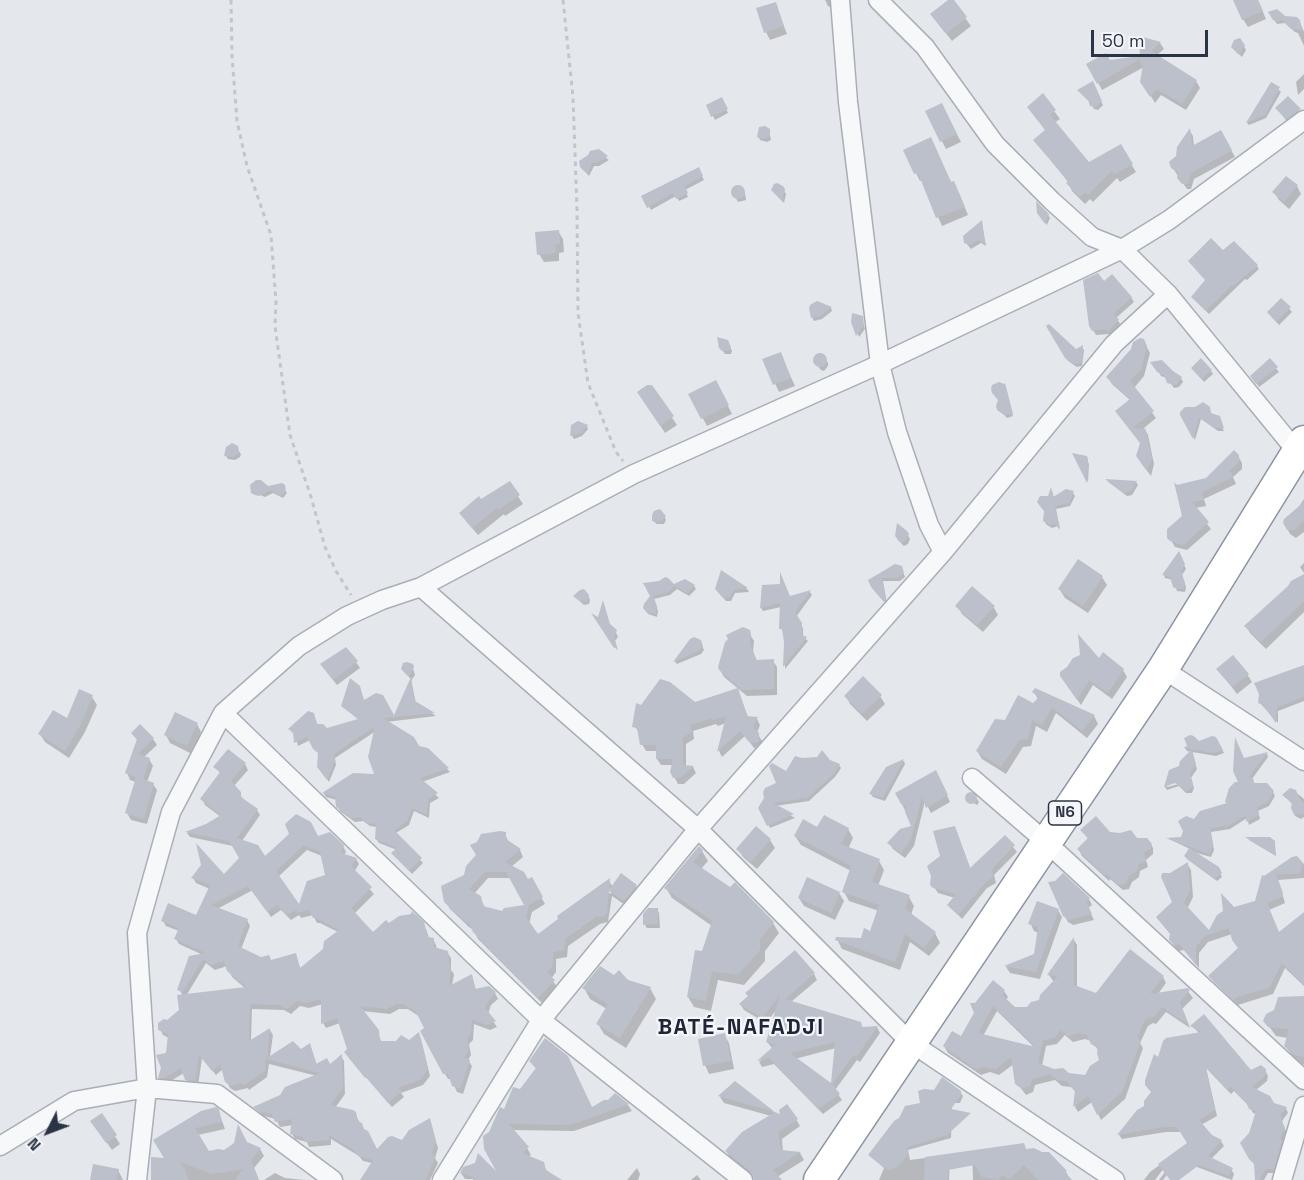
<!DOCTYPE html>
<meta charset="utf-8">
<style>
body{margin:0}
#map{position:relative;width:1304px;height:1180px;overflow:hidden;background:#e4e7ec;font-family:"Space Grotesk",sans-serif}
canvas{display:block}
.north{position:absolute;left:18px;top:1102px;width:60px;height:60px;-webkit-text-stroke:4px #f4f6f9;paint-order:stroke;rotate:228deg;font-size:16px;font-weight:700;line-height:24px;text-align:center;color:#2b3445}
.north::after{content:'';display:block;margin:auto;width:21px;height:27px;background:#2b3445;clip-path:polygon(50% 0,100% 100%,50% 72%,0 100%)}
.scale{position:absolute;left:1091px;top:30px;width:117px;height:27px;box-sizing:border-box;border:3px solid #2b3445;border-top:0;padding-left:8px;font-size:18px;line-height:21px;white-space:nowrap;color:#2b3445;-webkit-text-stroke:4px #f4f6f9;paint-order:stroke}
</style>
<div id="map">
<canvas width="1304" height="1180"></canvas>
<div class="north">N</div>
<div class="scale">50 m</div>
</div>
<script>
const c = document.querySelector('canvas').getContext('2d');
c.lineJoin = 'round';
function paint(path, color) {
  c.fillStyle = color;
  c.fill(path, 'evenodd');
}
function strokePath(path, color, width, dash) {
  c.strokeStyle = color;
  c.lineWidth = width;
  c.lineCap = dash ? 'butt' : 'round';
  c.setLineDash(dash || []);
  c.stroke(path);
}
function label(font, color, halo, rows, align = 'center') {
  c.font = font + ' "Space Grotesk",sans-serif';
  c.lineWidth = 4.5;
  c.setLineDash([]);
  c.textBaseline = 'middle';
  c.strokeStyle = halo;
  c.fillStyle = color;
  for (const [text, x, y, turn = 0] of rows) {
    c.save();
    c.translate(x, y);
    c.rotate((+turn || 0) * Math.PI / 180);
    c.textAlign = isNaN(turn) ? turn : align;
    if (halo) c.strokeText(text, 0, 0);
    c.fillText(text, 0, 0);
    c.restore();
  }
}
paint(new Path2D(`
 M825,0H832L831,8L828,6Z
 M950,0H952L971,26L952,41L937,22Z
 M1241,0H1258L1266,19L1248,27L1243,19Z
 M775,4L787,34L770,40L766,32Z
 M1270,13L1301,25L1304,32V46L1298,33L1295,32L1285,23L1277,24Z
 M1141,38L1160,43L1164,49L1156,56L1196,81L1200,88L1186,110L1161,95L1155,103L1142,81L1144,67L1102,90L1088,64L1142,57Z
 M1244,46L1246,50L1242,57L1235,50Z
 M1304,74V89L1298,95L1296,82Z
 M1092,83L1103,105L1098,110L1094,109L1091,103L1081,94Z
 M1272,84L1281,92L1266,118L1249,125L1247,123Z
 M1043,96L1060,119L1054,123L1089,164L1120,146L1136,172L1120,182L1117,178L1093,202L1090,199L1085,204L1072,191L1068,182L1035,140L1046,131L1029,107Z
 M1288,98L1304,117L1291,127L1277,108Z
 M721,99L728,113L715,120L708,105Z
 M927,112L946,113L961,142L946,149Z
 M769,131L771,140L767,142L760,140L758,136Z
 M1190,131L1193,136L1194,147L1221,132L1235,157L1194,179L1191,189H1187L1172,167Z
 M930,139L952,184L958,191L968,215L942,226L922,180L920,181L916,173Z
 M597,151L609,160L599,166H594L589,176L581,166Z
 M698,169L704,180L685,190L688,197L679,201L676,196L651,210L643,197Z
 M1297,186L1301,194L1289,209L1279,200L1274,192Z
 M741,187L745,193L746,200L738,202L733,192L735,188Z
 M782,187L786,194L784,203L772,190Z
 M1048,215L1050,218L1047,225L1041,217Z
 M982,223L986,246L981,243L971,249L966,243Z
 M558,231L563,239L564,252L559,253V261L544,262L539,254Z
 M1223,252L1257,266L1259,269L1247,280L1245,279L1209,314L1192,297L1207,281Z
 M1104,283L1131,297L1134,302L1116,318L1121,325L1112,336L1109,334L1096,335L1090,325Z
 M1281,300L1292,312L1279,325L1271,316Z
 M817,303L831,308L832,311L822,319L814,321L812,317Z
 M862,318L865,329L859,337L852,322Z
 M1048,326L1075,351L1082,347L1084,350L1082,366L1077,367L1068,361Z
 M1143,340L1150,353L1144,376L1134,388L1156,418L1144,428L1148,435L1154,464L1151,476L1141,463V444L1117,412L1131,401L1112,384L1108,378Z
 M727,341L732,351L731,354H725L721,348Z
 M780,353L795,386L779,392L764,360Z
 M817,354H822L828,363V366L824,371L821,370L814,361Z
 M1269,360L1279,372L1259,387L1254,380Z
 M1153,363L1181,378L1183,382L1179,387L1174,388L1167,378L1161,376Z
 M1195,371H1211L1213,374L1204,382Z
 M650,385L677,425L665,433L639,393Z
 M1006,388L1013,416L1007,418L999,409L1003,406Z
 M720,390L732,414L707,426L690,395Z
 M1209,408L1212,415L1216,416L1224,431H1218L1201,419L1195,440L1182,415Z
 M573,426H587L588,429L582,436L574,439L572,436Z
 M234,445L241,454L240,457L235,460L228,459L226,456Z
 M1074,455L1087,460L1089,464L1088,482Z
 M1238,456L1242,463V469L1233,477L1236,484L1204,499L1206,506L1195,508L1211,529L1187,550L1175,547L1169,537L1184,516L1177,487L1207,479Z
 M1107,481L1136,482L1138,485L1132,495L1127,496Z
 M509,483L523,504L505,516L504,514L478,535L466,521L481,501Z
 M281,484L287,493L283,498L273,493L265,497L253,492Z
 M1052,490L1054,499L1073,493L1075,496L1070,506L1056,509L1060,529L1058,526L1052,528L1047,525L1044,521L1045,512L1039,504L1049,498Z
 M1304,499V532L1296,538L1290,534L1286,526Z
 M664,516L666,520L664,524H656L654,520Z
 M906,532L910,539L908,544L904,546L897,539Z
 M1179,554L1186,569L1182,575L1186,587L1185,592L1177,591L1173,580L1165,578L1164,575Z
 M1304,563V573L1300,567Z
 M902,570L905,577L900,581H883L887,604L875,591L870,580Z
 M722,572L747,589L749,592L735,593L731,601H726L719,593Z
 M1304,575V612L1266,649L1250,633L1246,626Z
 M1102,577L1107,585L1088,613L1065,598L1060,590Z
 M674,586H694L696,589L689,596L677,589L670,595L654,599L658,611L657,617L648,614L646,610L652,596Z
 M764,586L790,597L810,592L812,595L796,617L803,628V637L808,641L785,669V642L784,632L780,628L781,607L763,611L761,608Z
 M587,593L590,600L589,604L584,605L575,597Z
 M957,606H993L998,615L983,632L962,614Z
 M595,617L614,628L618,637L615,641L618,651Z
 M750,634L754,641L753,651L757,661H773L777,667V695L747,696L724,677L720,670Z
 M691,640L700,641L704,650L701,654L677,664L675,662Z
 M1099,660L1123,670L1127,677L1112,699L1093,685L1081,705L1066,683Z
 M356,662L360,668L337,685L326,671Z
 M412,665L415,675L411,681L416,703L436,716L386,722L418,748L428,749L450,772L422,782L439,798L430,803L429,818L414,811L409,825L396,833L423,863L412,874L396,857L397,850L379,843L376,839L377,827L370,826L363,821L355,822L340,811L337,800L326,797L324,794L354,775L377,776L376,731L335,758L336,765L329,782L321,771L320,755L310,740L298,746L295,735L290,730L315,719L318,725L326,730L359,720L343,706L382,696L394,718L411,679L404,672Z
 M1304,667V701L1278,711V723L1260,703Z
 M1218,669L1247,674L1252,682L1237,694Z
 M738,690L748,717L757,719L760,725L757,733L762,741V747L754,748L745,736L722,757L719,751L726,723L718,726L716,724L693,731L694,739L686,744V767H693L696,773L684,784H678L671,771L673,765H661L657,759V751H646L642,744L640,733L634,726L641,707L695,704Z
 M1035,690L1094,716L1098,724L1087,738L1056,713L1047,732L1036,726L1031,746L1023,747L1006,774L982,759L977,751L1033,705L1038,699L1034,692Z
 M846,696H880L885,704L867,721L850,704Z
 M92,697L97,705L85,732L69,758L45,742L40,734L68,720Z
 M197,724L201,732L192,754L170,743L166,735Z
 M132,733L153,739L157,745L144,757L149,759L153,766L147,782L153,784L157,790L147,824L131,820L127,813L136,782L130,780L127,773L138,741Z
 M1218,741L1224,753L1216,756L1192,752L1197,769L1191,778L1194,788L1192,793H1186L1179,786L1167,790L1165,787L1170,771L1180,767L1191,752L1187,751L1185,748ZM1182,780L1183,783L1167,787V784Z
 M1267,754L1268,757L1252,779L1254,784L1273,792L1275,796L1269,806L1258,811L1260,819L1249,825L1247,818L1230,829L1211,832L1214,850L1211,857L1193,852L1218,868L1222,877L1217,881L1187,859L1185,856L1190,849L1169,839H1182L1194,821L1228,805L1227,802L1240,784L1244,759Z
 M829,761L839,765L841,768L835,777L809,801L775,806L795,818L770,828L760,808L787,773Z
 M904,761L905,764L885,801L873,797L871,794L887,768Z
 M245,764L248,770L234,786L243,799L257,810L260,815L242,841L265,858L318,838L343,846L346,852L344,855L356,859L359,864L354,872L374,894L354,914L372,934L389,925L426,929L429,938L433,939L436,945L437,949L447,952L451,958V970L454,974L452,986L472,976L476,990L495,993L498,999L491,1005L488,1014L497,1027L490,1030L474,1024L473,1040L469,1044L471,1055L468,1060L472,1066L463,1094L457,1092L451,1079H448L445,1074L420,1017L408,1009H399L390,1014L362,1011L377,1031L382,1043L409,1042L419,1034L421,1039L430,1076L423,1085L401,1093L404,1097L392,1107L349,1058V1049L340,1023L326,1028L323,1023V1004L309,1008L300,1006L291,1014L284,1010L252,1009L251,1042L270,1030L273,1035L270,1057L301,1051L310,1045L317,1065L330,1067L341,1056L344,1061L345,1094L335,1108L354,1113L377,1151L402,1142L429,1120L438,1148L435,1158L438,1163L430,1180H362L372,1163L363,1161L359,1156L331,1139V1145L309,1147L307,1142L295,1139L292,1134L293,1125L280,1127L276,1119L263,1116L256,1108L317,1076L269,1064L267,1077L249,1090L248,1088L235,1091L230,1088L227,1082L223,1069L216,1075L202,1058L198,1086L189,1085L184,1073L167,1083H162L159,1077L168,1054L169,1038L163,1035L160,1029L180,1010L183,996L179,989L203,955L179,944L176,939L179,931L166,926L163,921L197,917L210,889L196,883L193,878L224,876L241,858L233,846L190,837L187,833L207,825L221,817L205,805L202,799L221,774L215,767ZM307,850L322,856L327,876L300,908L278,877ZM253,890L271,917L281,910L291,920L299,915L301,918L313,915L317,923H320L338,932L324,950L301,970L295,955L271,962L241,949L250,926L247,920L217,909ZM206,963L215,970L227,966L232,977L246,989L186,996Z
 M939,778L950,802L931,813L925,801L914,846L905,858L893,849L889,843L913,827L897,794Z
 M1293,790L1304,799V817L1301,819L1295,816L1293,805L1284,795Z
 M970,793L977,799L979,802L977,805L967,799L966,796Z
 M955,828L971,870L1005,837L1017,852L994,875L996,883L987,888L962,919L949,905L955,898L938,893L931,882Z
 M818,829H848L853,838L848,849L879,861L884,870L878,886L909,897L914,906L911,915L935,933L940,943L929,956L910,942L900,970L842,949L837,939L862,940L871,933L879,911L849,901L844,892L851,871L801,845L795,836Z
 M1082,830L1149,841L1153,848V854L1146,860L1148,867L1140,871L1139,877L1132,882L1129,889L1123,890L1110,879L1109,881L1082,856L1079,850L1089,840Z
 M500,832L505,834L509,843L520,850L523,857L511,867L523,873L527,881L531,879L545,904L532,912L529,924L538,936L560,919L559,917L609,881L613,887L621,876L636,886L639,892L628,907L612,896L608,922L600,924L568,946L567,957L556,959V972L551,979L558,988L542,1003L478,939L473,929L470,928L450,909L446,902L442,887L465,876L467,867L477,856L472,846L478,843L485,834L490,835ZM488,878H511L526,906L505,910L502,912L485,908L480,897L474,894ZM603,885L611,890V894L602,888Z
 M1248,838L1275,844L1276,856L1249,840Z
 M770,840L775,848L757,869L743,857L738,849Z
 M702,851L708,861L701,869L773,923L779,933L765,951V961L744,985L718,980L711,1011L694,1007L688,997L712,926L672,898L666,888Z
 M1297,858L1304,864V878L1278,880L1285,903L1269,910L1279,934L1304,914V986L1285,968L1273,994L1238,1005L1214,982L1210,976L1240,949L1232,934L1208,942L1199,953V968L1184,950L1179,951L1175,947L1171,940V935L1157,918L1173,903L1170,874L1187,864L1191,870L1193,897L1187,909L1210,933L1234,909L1256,902L1263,877Z
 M839,893L844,901L835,920L804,906L799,898Z
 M1089,899L1092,905L1088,908L1094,920L1073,925L1068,922L1064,915Z
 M657,909L659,913L660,928H647L645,925Z
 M1058,910L1062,917L1040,979L1010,973L1006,967L1035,955L1039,933L1034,931L1030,923Z
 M1074,940L1077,945V987L1096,995L1163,977L1166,983L1158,994L1187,990L1193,998L1182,1009L1190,1028L1166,1012L1156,1024L1153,1023L1148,1026L1140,1043L1143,1048L1125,1099L1101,1120L1092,1102L1078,1112L1075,1107L1077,1093L1071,1087L1062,1086L1055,1080L1035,1085L1033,1092L1026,1095L1017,1083L1014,1064L999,1075L990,1072L981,1075L948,1053L944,1046L962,1038L975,1013L976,1004L993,983L1004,991L1008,997L1005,1001L1014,1009H1028L1040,1001L1055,981H1053L1049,975ZM997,1011L1036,1049L983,1036ZM1065,1035L1073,1042L1085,1039L1091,1041L1099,1051L1101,1061L1086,1077L1068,1074L1042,1066L1046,1046L1057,1044Z
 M814,974L817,980L791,1002L860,1023L864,1029L877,1027L880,1033L860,1062L857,1060L835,1090L842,1100L823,1114L774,1064L762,1067L759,1062L773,1049L767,1042L777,1009L766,1023L744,1010L741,1005ZM836,1048L832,1085L795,1059Z
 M614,977L650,988L656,999L626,1048L604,1034L598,1024L607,1009L590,999L584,988Z
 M1304,998V1065L1299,1063L1292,1056L1286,1046L1288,1038L1276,1036L1265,1021Z
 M1204,1016L1250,1072L1265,1070L1268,1076L1267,1081L1256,1090L1273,1104L1286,1108L1288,1113L1282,1121L1287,1134L1282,1144L1284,1147L1276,1173H1268L1264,1180H1257L1256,1166L1242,1143L1250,1134L1256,1114L1253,1113L1249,1106L1234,1091L1231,1094L1206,1068L1217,1116L1201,1125L1211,1136L1221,1141L1224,1146L1211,1159L1231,1169L1234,1174L1232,1180L1178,1160L1163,1180H1159L1171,1164H1167L1155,1180H1144L1150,1172L1189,1143L1182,1132H1166L1122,1139L1119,1135L1138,1111L1145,1107L1152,1093L1158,1060L1200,1034L1192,1026Z
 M724,1035L729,1043L734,1069L709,1074L705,1065Z
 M530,1061L592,1109L609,1101L615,1095L628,1105L632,1111L574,1131L512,1130L527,1148L531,1155L528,1157L543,1164L547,1171L559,1180L465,1179L461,1173L501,1177L490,1133L537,1070Z
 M735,1083L775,1113L796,1119L800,1126L782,1139L783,1152L800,1153L804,1160L777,1177L780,1180H757L731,1159L727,1152L771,1116L724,1103L720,1097Z
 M960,1092L963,1096L960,1103H952L951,1138L908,1150L910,1160L948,1155L950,1159L949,1180H879L884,1168L869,1155Z
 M218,1110L225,1129L198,1135L208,1152H225L246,1144L260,1149L264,1156L254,1168L259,1180H151L152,1159H167L155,1140Z
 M101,1115L120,1144L112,1150L97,1129Z
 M1026,1151L1048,1153L1066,1172L1070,1180H973L972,1152Z
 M637,1168L640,1174L638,1180H627Z
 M118,1170L123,1180H91Z
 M275,1173L285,1178L305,1180H264Z
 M697,1175L701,1180H691Z`), '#0003');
paint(new Path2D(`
 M948,0H954L967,17L946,34L930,14Z
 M1233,0H1258L1263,11L1242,20Z
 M776,2L784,26L764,33L756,8Z
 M1277,9L1285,16L1297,17L1300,20L1302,30L1291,29L1282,20L1277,22L1273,20L1268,12Z
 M1139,36L1161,42L1151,51L1197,80L1182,104L1157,89L1150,97L1140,82L1143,65L1141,66L1140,59L1097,84L1086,64L1106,53L1110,60L1140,56Z
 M1240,38L1245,45L1239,55L1231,47L1234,40Z
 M1093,81L1102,101L1096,107L1090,106L1088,100L1077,90Z
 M1271,82L1280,87L1265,115L1246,123Z
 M1043,93L1056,110L1050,115L1089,162L1121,144L1133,164L1114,175L1112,171L1088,195L1085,192L1080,197L1066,183L1068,181L1033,140L1045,130L1027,107Z
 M1288,96L1301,109L1286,119L1275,108Z
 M722,97L728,109L711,117L706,105Z
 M942,103L957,134L940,142L925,111Z
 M765,126L770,129V136L764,139L757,137L759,127Z
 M1190,128L1192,146L1221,130L1232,150L1191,173L1188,183L1182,184L1177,178L1178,172L1171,168L1169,162L1176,156L1177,147Z
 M931,137L951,182L954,181L965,207L936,218L918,173L914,174L903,150Z
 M599,149L608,156L597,163H592L587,174L580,167L579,161L588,155L590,151Z
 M699,167L703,176L685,186L688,193L676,199L673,193L647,208L641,196Z
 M1286,176L1298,185L1284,202L1272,192Z
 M777,183L783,186L785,189L782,201L771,190L774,184Z
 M731 192a7 7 0 1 1 14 0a7 7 0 1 1-14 0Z
 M1036,201L1049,214L1045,224L1037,213Z
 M982,220L985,244L978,240L971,245L964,243L963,236Z
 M559,230L560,244L555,245L556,253L537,255L535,232Z
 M1211,238L1223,250L1234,241L1258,265L1233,286L1232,285L1206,311L1191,297L1205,280L1188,261Z
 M1098,273L1104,281L1112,274L1132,297L1113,314L1119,319L1108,332L1105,329L1092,331L1089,326L1083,280Z
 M1281,298L1291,307L1276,322L1267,312Z
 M817,301L832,307L820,316L811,318L809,308L810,305Z
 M852,313L863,316L864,325L856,336L851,322Z
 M1049,324L1076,349L1083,345L1082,360L1080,363L1074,364L1065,358L1046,326Z
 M717,337L728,340L731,347L729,350L722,351L719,348Z
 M1140,338L1144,339L1147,346L1141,370L1130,381L1154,411L1132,428L1145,429V427L1152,459L1147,471L1136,456L1140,443L1115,411L1130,399L1106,377L1131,349L1133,342Z
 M781,352L791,378L773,385L762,359Z
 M813 360a7 7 0 1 1 14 0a7 7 0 1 1-14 0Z
 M1201,358L1212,370L1201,379L1191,368Z
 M1270,358L1278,367L1256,384L1250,376Z
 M1162,360L1173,371L1182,377L1177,384L1174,385L1167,383L1164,375L1157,372L1150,362Z
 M716,380L729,405L701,419L688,394Z
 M999,382L1004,384L1005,383L1013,414L1004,415L997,410L996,406L998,400L992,393L991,389L992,385Z
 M647,385H652L674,416L660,426L637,392Z
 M1203,402L1210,407L1211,413L1220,416L1224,428H1215L1199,417L1193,439L1180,415V412L1185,407H1195Z
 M578,421L588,425L581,433L570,436L571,425Z
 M232,443L238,446L239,453L233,457L224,456L226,447Z
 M1234,450L1239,455V462L1227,473L1231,472L1233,477L1202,492L1204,500L1192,502L1209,522L1183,545L1170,541L1167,538V529L1182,516L1174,482L1177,485L1206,478Z
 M1072,453L1087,456L1088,459L1087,483Z
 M1105,479L1137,481L1131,491L1124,493Z
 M256,480H261L268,486L282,483L285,485L286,492L280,496L270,490L259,496L255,495L251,493L250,485Z
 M510,481L520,495L499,509L498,507L472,528L459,513L479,496L481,499Z
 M1051,487L1053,497L1066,489L1074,491L1069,503L1055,506L1060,530L1055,524L1050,525L1043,521L1044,511L1037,502L1040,496H1048Z
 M1304,502V520L1295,530H1287L1283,523L1284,519Z
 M660,509L666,516L662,521L658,523L652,521V515L654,511Z
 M897,523L907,531L909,534L906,540L901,543L895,536Z
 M1179,551L1185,564L1181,571L1185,583L1183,589H1177L1173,587L1170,577L1162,575Z
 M1078,559L1103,576L1083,606L1058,589Z
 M895,564L902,566L904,573L898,578H882L886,599L884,602L871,587L868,580Z
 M721,570L748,588L734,590L729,598H723L715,589Z
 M780,572L790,596L811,590L795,612L802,623V635L807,637L783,667L784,642L782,629H779L780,603L760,608L762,585L780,584Z
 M1304,574V601L1261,642L1244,626L1288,586L1291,581Z
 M665,577L668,578L674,584L685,579L695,585L687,593L674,586L669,592L653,596L657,606L656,614L647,613L643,608L644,604L650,596L643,583L659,581Z
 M972,586L995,606L977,625L955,606Z
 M584,589L589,595L587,601L581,602L573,596L580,590Z
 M603,600L610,624L617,630L614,637L617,647L614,648L591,613L598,617Z
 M743,627L750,630L751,634L750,644L756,660L774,659V689L742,690L719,670L718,667L725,642L728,639L726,635Z
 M1078,634L1099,658L1103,652L1124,669L1108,693L1089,680L1077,700L1060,676V672L1067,667L1073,658L1080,655Z
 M694,637L701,640L703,646L699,651L673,662L690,639Z
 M346,647L358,661L333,680L320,664Z
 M1233,655L1249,674L1232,687L1216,669Z
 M407,662L413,664L414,667L409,677L401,669L403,663Z
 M1304,665V697L1277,707L1276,723L1263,705L1258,703L1259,694L1254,683Z
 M863,676L882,695L862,714L844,696Z
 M411,677L415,701L435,713L383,718L414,737L419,746L428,748L449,768L420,778L438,793L428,799L427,815L412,808L407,821L394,830L422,858L409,871L391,853L397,848L375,839L376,824L366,823L360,817L352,818L336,807L335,797L322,793L353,773L374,774L368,757L375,726L334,754L335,761L327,780L317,767L318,753L313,749L307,737L294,743L293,732L288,729L308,711L314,713L317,724H323L327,728L358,719L341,706L350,678L360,686L364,700L376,693L383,695L394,715Z
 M660,679L670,682L695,702L738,688L747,716L758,717L753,727L759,733V741L756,743L749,742L740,731L717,752L726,716L713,720L712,718L690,725L692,732L683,737V765L694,766L680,778H673L670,772L673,759H656V745H640L637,728L632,727L636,703L641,705Z
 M1035,688L1095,715L1082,731L1052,707L1042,725L1032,720L1028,739L1019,740L1001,767L976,751L995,719L1005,720L1018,695L1033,703L1039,697L1032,692Z
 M79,689L93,695L81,724L65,751L38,734L53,710L67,718Z
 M175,712L198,723L187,746L164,735Z
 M140,724L154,738L138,754L150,758L143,779L154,783L144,819L125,813L136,777L125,773L137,739L131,733Z
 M1190,735L1194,736L1199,741L1212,736L1216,737L1223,750L1213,753L1192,749L1196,765L1190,773L1193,784L1192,788L1186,791L1175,783L1164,787L1169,770L1179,766L1180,761L1192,749L1183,748L1187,746L1184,738Z
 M1235,737L1244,758L1268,752L1248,778L1253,777L1254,783H1267L1274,791L1268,802L1257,807L1259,815L1246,822V815L1228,826L1210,828L1213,845L1209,854L1166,838L1181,837L1183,831L1178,821L1186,816L1194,819L1200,811L1227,803L1225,802L1229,788L1235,782H1238L1233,771Z
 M228,749L246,763L231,781L241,792V797L258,809L237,838L258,845L265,856L289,834L285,824L296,814L311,822L318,836L330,832L344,845L341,853L357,858L351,866L372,887L351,908L373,932L386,920L389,923L399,916L411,914L412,911L424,922L428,937L434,938V947L448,951L449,963L451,967L449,986L472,974L475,989L489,986L496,992L489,1000L485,1008L496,1021L486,1025L472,1019L471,1034L467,1038L469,1049L464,1058L470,1060L460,1089L452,1086L448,1074H443L420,1031L424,1028L416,1012L404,1004H396L387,1009L360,1006L379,1030L380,1041H396L401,1035L409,1040L419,1032L428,1069L420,1080L397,1088L402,1091L388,1103L366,1077L365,1078L344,1052L347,1049L337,1018L321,1024V999L305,1003L297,1001L287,1009L280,1005L250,1004L249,1041L270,1028L267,1058L293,1041L301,1049L310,1043L316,1064L327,1058L330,1064L342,1054L343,1088L330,1105L353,1110L356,1112L358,1121L362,1123L364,1129L368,1131L377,1149L388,1137L392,1136L402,1140L409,1130L430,1118L436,1141L432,1154L436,1156L425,1180H360L373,1160L358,1156L354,1150L329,1135V1140L305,1142L303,1137L290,1134L292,1119L275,1122L272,1114L258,1111L253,1107L280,1095L285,1087L320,1073L266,1059L265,1071L244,1085L243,1083L231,1086L225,1082L220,1064L212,1071L199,1055L195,1081L185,1080L181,1068L164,1078H158L161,1068L156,1055L166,1053L168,1034L158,1030V1023L164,1019L167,1020L179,1010L177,995L246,987L227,971L224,961L211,965L203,959L183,992L177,990L189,956L206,953L174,939L179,928L161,921L168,903L196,915L210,885L191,878L201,865L196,843L224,874L239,858L229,841L185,832L206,824L221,815L200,799L220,772L213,767ZM304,845L320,852L325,875L307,881L299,904L276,871ZM248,886L267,912L277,905L287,915L298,909L296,913L309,910L313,918H316L339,930L324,941L323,949L300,968L296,953L271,960L269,955L261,957L238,946L248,919L211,905Z
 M822,750L830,760L840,764L834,774L807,798L773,803L794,814L767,826L758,808L764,798L763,792L765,788L776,783L769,766L772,763L786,771L795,756L802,758L817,757Z
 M904,759L883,798L869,794L886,767Z
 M936,770L948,795L926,808L922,796L911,839L901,853L887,843L900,829L911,826L905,812L906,806L901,804L895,793Z
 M1290,788L1296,790L1299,798L1304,804V814L1294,815L1291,808L1292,803L1282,795Z
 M965 798a6 6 0 1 1 12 0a6 6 0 1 1-12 0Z
 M824,815L849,828L841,844L880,859L872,882L910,895L905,909L936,932L924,948L905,934L895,962L835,940L836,937L861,938L864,928L870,931L879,905L842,892L851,866L794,836L803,819L817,827Z
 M1096,816L1110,832L1120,833L1131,830L1137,838H1147L1152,844L1151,848L1144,853L1146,861L1138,865L1137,871L1129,876L1126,883L1122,885H1119L1106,874L1105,876L1077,849L1088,838L1080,830Z
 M756,826L771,839L751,862L736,849Z
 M955,826L970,868L1005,835L1015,845L992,869L993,877L985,883L958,915L947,905L956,894L933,888L930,885L931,876L927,866L940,856L933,831Z
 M500,831L506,832V839L521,849L505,862L524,872L528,879L532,877L543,897L529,905L526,917L538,934L558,919L557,916L610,878L609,890L621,873L637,885L624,901L609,891L607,912L604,916L596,917L565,939L564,950L553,952V965L547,973L555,980L538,998L473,932L469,923L464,921L444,902L441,886L464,875L466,866L476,855L470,845L477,842L481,834ZM485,872H506L524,905L504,908L502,911L483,906L481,896L469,889Z
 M1245,837H1270L1275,841V855Z
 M699,846L703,850L693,862L730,887L735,882L774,922L760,940V950L738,975L712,971L706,1001L687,997L695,950L702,951L712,921L664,888Z
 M1189,848L1219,867L1222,873L1214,879L1184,856Z
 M1297,856L1303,863L1301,871L1298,874H1276L1283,893L1282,897L1267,903L1279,932L1304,912V985L1282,963L1269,988L1236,997L1234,1000L1208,976L1238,948L1232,940L1229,928L1205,936L1196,947V965L1179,944L1174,945L1169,940L1170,933L1156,917L1172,902L1161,877L1162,873H1170L1188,862L1190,890L1184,903L1209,930L1217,915L1223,911L1221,893L1234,907L1255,901L1262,875L1264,876L1292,857Z
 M1063,873L1090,898L1086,901L1092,914L1069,920L1063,916L1048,882L1055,881Z
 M807,877L840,892L831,913L798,898Z
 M1037,901L1059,909L1036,972L1004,966L1034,954L1038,927L1028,924Z
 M648,908H658V924L643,925V914Z
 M1074,937V985L1096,993L1130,949L1164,976L1150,994L1188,988L1190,990L1180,1002L1189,1025L1162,1007L1153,1018L1149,1017L1145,1020L1137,1037L1141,1041L1122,1092L1097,1115L1088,1096L1073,1107L1075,1090L1066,1081L1058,1080L1050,1074L1032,1079L1030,1086L1022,1089L1015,1084L1011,1057L996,1069L985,1067L976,1069L943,1046L952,1031L961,1036L974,1013L970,1003H975L993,980L1005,990L1002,995L1015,1007H1027L1031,1002L1039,1000L1040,995L1058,976L1047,975ZM993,1006L1036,1047L978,1033ZM1061,1030L1068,1036L1080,1033L1087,1035L1091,1044L1098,1048L1097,1053L1099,1060L1090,1066L1085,1075L1069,1073L1063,1068L1054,1069L1038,1063L1043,1040L1054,1038Z
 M795,950L815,973L785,999L861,1022L862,1027L878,1026L856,1057L854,1055L832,1084L840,1094L818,1109L769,1058L757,1061L775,1045L766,1042L780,995L762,1018L739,1004L748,996L745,993ZM835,1042L831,1083L790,1053Z
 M600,966L614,975L619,970L628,980L651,987L620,1038L596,1024L608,1004L582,988Z
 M1304,996V1057L1292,1054L1284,1046L1289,1029L1268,1027L1263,1021L1266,1014L1274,1010L1278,997Z
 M1204,1014L1251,1070L1261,1065L1266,1069L1265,1076L1252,1087L1270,1096L1274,1103L1287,1107L1280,1115L1285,1129L1280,1138L1282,1141L1274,1169H1266L1259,1180H1255L1254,1164L1249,1159L1240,1143L1249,1133L1256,1111L1249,1109L1246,1102L1231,1087L1227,1090L1206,1067L1215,1110L1199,1120L1212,1135L1222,1140L1208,1156L1233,1168L1229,1176L1199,1165L1179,1180H1170L1158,1164L1187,1143L1177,1127H1163L1117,1135L1137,1110L1144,1106V1101L1151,1092L1145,1085V1080L1154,1054L1158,1057L1163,1041L1166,1038L1201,1032L1190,1026Z
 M725,1033L731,1061L703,1066L698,1039Z
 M545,1038L568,1056L592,1107L604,1100H608L615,1093L629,1104L570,1125L509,1124L529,1147L522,1153L544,1162L546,1170L562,1180H473V1177L460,1173L463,1167L475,1163L478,1153L496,1171L484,1149L483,1136L489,1132L500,1107L504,1109L513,1087L520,1089L536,1068L529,1061Z
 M942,1077L961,1091V1095L951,1109L971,1113L947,1135L907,1147L908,1154L898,1167L888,1170L868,1155L894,1121L899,1118L905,1106L920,1103L918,1091L924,1089L934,1090Z
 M735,1081L775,1112L780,1114L779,1110L787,1104L798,1119L778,1132L781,1150L801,1152L773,1170L782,1180H754L750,1171L725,1151L742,1132L775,1112L718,1096Z
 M216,1107L219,1109L222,1122L195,1128L209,1151L218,1149L224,1150L234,1143L238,1124L247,1142L261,1148L251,1160L259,1180H235L243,1169L212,1174L181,1162L189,1180H151V1157L164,1158L153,1140L201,1111Z
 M102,1113L117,1135L106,1143L90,1121Z
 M1024,1143L1026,1149L1034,1148L1042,1152H1049L1067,1171L1065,1172L1072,1180H1038L1024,1165L1010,1179L1002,1175L998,1180L982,1177L975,1165L948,1170V1180H924L925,1157Z
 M93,1164L119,1169L117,1180H90Z`), '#bbc0ca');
const minor = new Path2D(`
 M840,0L848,102L880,364L897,432L929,525L943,552
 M878,0L925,47L995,144L1052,201L1092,237L1122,249L1168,294L1303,459
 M421,587L698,829L910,1042L1115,1180
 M1163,669L1304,761
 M223,713L541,1020L743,1180
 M972,778L1046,842L1304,1080
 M0,1146L74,1101L147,1088L217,1094L333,1180
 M137,1180L147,1088L137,933L171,812L223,713L299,646L347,616L382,600L421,587L634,474L880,364L1122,249L1169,220L1304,120
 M442,1180L541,1020L698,829L943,552L1114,344L1168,294
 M1282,1180L1304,1106`);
const trunk = new Path2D(`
 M819,1180L1163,669L1304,441`);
strokePath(minor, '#a9aeb7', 21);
strokePath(trunk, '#8b94a3', 33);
strokePath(new Path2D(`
 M231,0L232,56L237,121L247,166L271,235L276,302L275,326L290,435L311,497L325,547L336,571L351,595
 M563,0L573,97L577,210L578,313L588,383L616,452L623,461`), '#c2c5cb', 3, [4.5, 4.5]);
strokePath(minor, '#f7f8fa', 18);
strokePath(trunk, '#fff', 30);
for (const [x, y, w] of [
 [1065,813,33]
]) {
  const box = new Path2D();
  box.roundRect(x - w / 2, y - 12, w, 24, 4.5);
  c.fillStyle = '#f4f6f9';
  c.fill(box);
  strokePath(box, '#2b3445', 1.5);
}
label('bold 15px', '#2b3445', null, [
 ["N6",1065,813]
]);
c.letterSpacing = '1.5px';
label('bold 22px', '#1d2536', '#f4f6f9', [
 ["BATÉ-NAFADJI",741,1028]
]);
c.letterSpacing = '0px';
</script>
